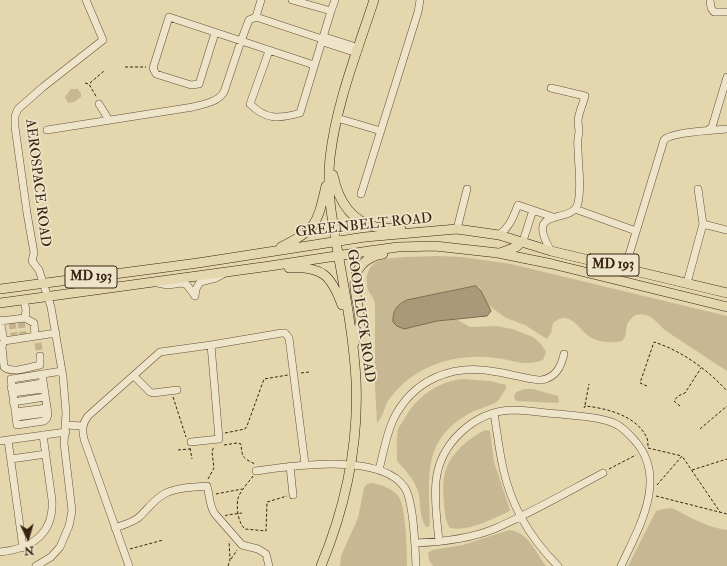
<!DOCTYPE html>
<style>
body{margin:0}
#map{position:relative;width:727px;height:566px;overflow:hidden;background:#e4d6ad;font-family:"IM FELL Double Pica",serif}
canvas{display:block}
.north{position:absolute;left:8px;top:518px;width:40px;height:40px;-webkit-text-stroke:3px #ede4ca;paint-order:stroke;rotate:175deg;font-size:11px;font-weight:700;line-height:16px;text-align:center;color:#392413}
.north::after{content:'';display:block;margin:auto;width:14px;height:18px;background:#392413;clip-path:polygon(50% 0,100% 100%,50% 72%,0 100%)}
</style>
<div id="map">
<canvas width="727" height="566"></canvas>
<div class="north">N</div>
</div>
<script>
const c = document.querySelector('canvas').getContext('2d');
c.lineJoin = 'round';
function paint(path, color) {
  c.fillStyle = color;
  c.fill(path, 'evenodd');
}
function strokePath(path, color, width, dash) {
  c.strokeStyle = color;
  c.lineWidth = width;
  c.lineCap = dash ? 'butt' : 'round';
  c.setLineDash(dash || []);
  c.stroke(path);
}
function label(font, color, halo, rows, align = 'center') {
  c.font = font + ' "IM FELL Double Pica",serif';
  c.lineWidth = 3.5;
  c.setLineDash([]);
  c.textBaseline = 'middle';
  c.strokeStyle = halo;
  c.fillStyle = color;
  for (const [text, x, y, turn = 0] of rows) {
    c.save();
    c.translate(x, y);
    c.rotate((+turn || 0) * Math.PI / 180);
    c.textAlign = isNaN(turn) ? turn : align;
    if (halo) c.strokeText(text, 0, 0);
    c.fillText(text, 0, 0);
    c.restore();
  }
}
paint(new Path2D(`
 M71,89H78L81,94V97L74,102L68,103L65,97Z
 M438,256L462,257L511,264L727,316V371L666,331C656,322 650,311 635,315C632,318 628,321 627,325C625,332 627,336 622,341C613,343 603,343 594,339C580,334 571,307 553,323L551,333L547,339L525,325L506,318L488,305L479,287H470L407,300C397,304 395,310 392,319L410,328L437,321L456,319L470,327L497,326L512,329L533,337L541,344L546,352L543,360C526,367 513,360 496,358C455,352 412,366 388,401C384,408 383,417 377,423L375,385V304C374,295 367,293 367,285C364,258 387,258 406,257C417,257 427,256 438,256Z
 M462,379L490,381L506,385V388C504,392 501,397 498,401C495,404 476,410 470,413C422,440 429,475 430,522L429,527H426C419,518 421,502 418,491C414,479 405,470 397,461C397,451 396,439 398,429C400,425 404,420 406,416C419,395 438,382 462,379Z
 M525,389H533L558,396L559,402L556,403L516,401L514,397L516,392Z
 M486,430L490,431L494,462L510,510L508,512C491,519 469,532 450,528C445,521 445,512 444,504C442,478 443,464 463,445C470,439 478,433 486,430Z
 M371,483C380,484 394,489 399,497C406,509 407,551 407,566H340L341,556L358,518L364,488L367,484Z
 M672,508C690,517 708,528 727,530V566H628L656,511L663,509Z
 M509,530C529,532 535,552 546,566H433L429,560L428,553L432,550L463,545Z`), '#c7b893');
const water = new Path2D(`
 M476,286L481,291L491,311L487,316L437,321L404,329L397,326L393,322C392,312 397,304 407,300Z`);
paint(water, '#aa9979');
strokePath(water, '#7d6a50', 1);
strokePath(new Path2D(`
 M21,321L23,334
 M12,322L14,335
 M38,343L40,356`), '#c2b28e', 7, [7, 3.5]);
const minor = new Path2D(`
 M710,0L711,8L714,12H727
 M331,11L335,0
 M256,17L322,39
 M215,33L199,84L191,85L156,74L153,68L169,17L314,65
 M269,51L250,104C266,120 279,119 300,113L331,11L292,0
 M357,53L326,43L322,39L328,38L359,48
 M551,88L585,96C583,104 579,112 578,120C578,124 579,128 579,132C578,137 577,142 578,148C578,166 582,185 578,203C573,226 523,204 551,251
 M99,104L109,120
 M337,118L381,131
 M47,130L193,107C204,104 218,102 224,92L241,41L249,20L256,17L261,0
 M708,130L712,127L727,77
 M361,194L418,12L420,0
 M575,209L636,231
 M703,224L727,230
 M457,229L467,189
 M499,235C510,227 513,217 518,205L553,217
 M523,241L533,210
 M625,268L664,140C671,132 715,130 727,129
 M157,283L168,285L182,283L187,285L195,296
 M687,283L703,224L698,189
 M195,296L196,289L200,282L216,278L225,273
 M25,318L34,323L35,336
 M0,320L4,341L56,333
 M0,321L25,318L26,310L24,300
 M4,341L2,347L4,367C13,374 30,367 40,365V356
 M42,374L48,414L47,418L44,421L17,425L11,379H12L62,371
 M134,376L150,392L153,393L177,390
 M11,388L43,383
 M12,393L44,389
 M13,402L45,397
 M15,412L47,408
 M494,413C497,432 499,450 503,468C511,506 531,539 558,566
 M16,417L47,413
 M66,425L83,426
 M8,440L23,548
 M0,441L66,432
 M191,442L219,439L211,345
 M11,459L46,454
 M290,466L293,495
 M379,470C383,454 386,436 393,420C413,379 453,363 497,372C506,373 535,381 542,380C556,377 561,367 564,354
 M256,471C292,466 382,452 405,488C414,503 415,547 416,566
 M115,528C123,525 131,523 138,518C148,509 154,499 166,493C178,487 194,487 207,486C210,496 209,506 215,514L242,545L258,549L266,554L269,566
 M439,541C437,521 434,501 436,481C440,443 474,412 511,410C527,410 544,413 560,414C575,416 592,416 608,421C620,424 628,433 636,442C668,480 638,529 621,566
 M415,543C441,542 469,539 494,529C531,513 567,492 603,473
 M0,552C31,549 54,534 52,500L43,435
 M36,566L51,557L60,547L69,526L72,511L64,443L66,413L63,377L51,307L39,270L32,261L34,253L27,213L15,127V116L18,109L43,87L103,40L86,0
 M129,566L84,439C82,430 82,424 88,416L160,352L211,345L282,333H285L289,338L305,464`);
const major = new Path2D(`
 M333,175C338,199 350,221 376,227C384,228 393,229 401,229
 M281,247C317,229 317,224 326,186
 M500,253L516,247L523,241
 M289,268C322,266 331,275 342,305
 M0,289L198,263L365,237L457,229L499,235L551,251L727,293
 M0,303L270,266L369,251L398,247L435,246L498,253L552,264L727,307
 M353,346C356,338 360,330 360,322C360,311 356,299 355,288C353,269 365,257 383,254
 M321,566C345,508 359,444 356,380C353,324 339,266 331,210C329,193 328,175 330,158C336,104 357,52 374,0`);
strokePath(minor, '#64503a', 8);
strokePath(major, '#392413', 10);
strokePath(new Path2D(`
 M125,67H146
 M85,83L89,84L97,98
 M90,83L104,71
 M301,373L309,372
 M647,386L640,383L654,342C682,351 708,370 727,391
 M173,397L186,437
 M585,405L589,384
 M680,406L674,401L678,396L685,393L701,368
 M584,408L585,406C605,408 635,415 646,436C648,439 648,444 648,448L682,456
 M700,429L727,406
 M225,433L245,429L247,426L264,379L288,375
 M224,445L237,443L241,444C242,458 243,458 255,464
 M190,448L192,459
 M178,450L190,449
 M609,469L636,455
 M692,470L727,459
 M253,476C248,483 241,490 238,498C236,507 238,523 245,529L266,531L267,502L287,496
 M208,479L214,468L212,452L214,446
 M657,485L682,456L720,512
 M216,494L242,489
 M656,496L727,514
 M225,516L227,515L242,513
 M130,549L163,540
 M231,559L237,550
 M228,566L230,560L229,541`), '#392413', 1, [3, 2]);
strokePath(minor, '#ede4ca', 7);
strokePath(major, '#e4d6ad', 9);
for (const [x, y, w] of [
 [613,265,52],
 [91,277,52]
]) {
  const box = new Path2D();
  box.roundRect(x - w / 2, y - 11, w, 22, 3);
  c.fillStyle = '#ede4ca';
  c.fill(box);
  strokePath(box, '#392413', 1);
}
label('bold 13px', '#392413', null, [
 ["MD 193",613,265],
 ["MD 193",91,277]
]);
label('14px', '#392413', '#ede4ca', [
 ["AEROSPACE ROAD",37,183,83],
 ["GREENBELT ROAD",364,226,-6],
 ["GOOD LUCK ROAD",360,316,82]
]);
</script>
